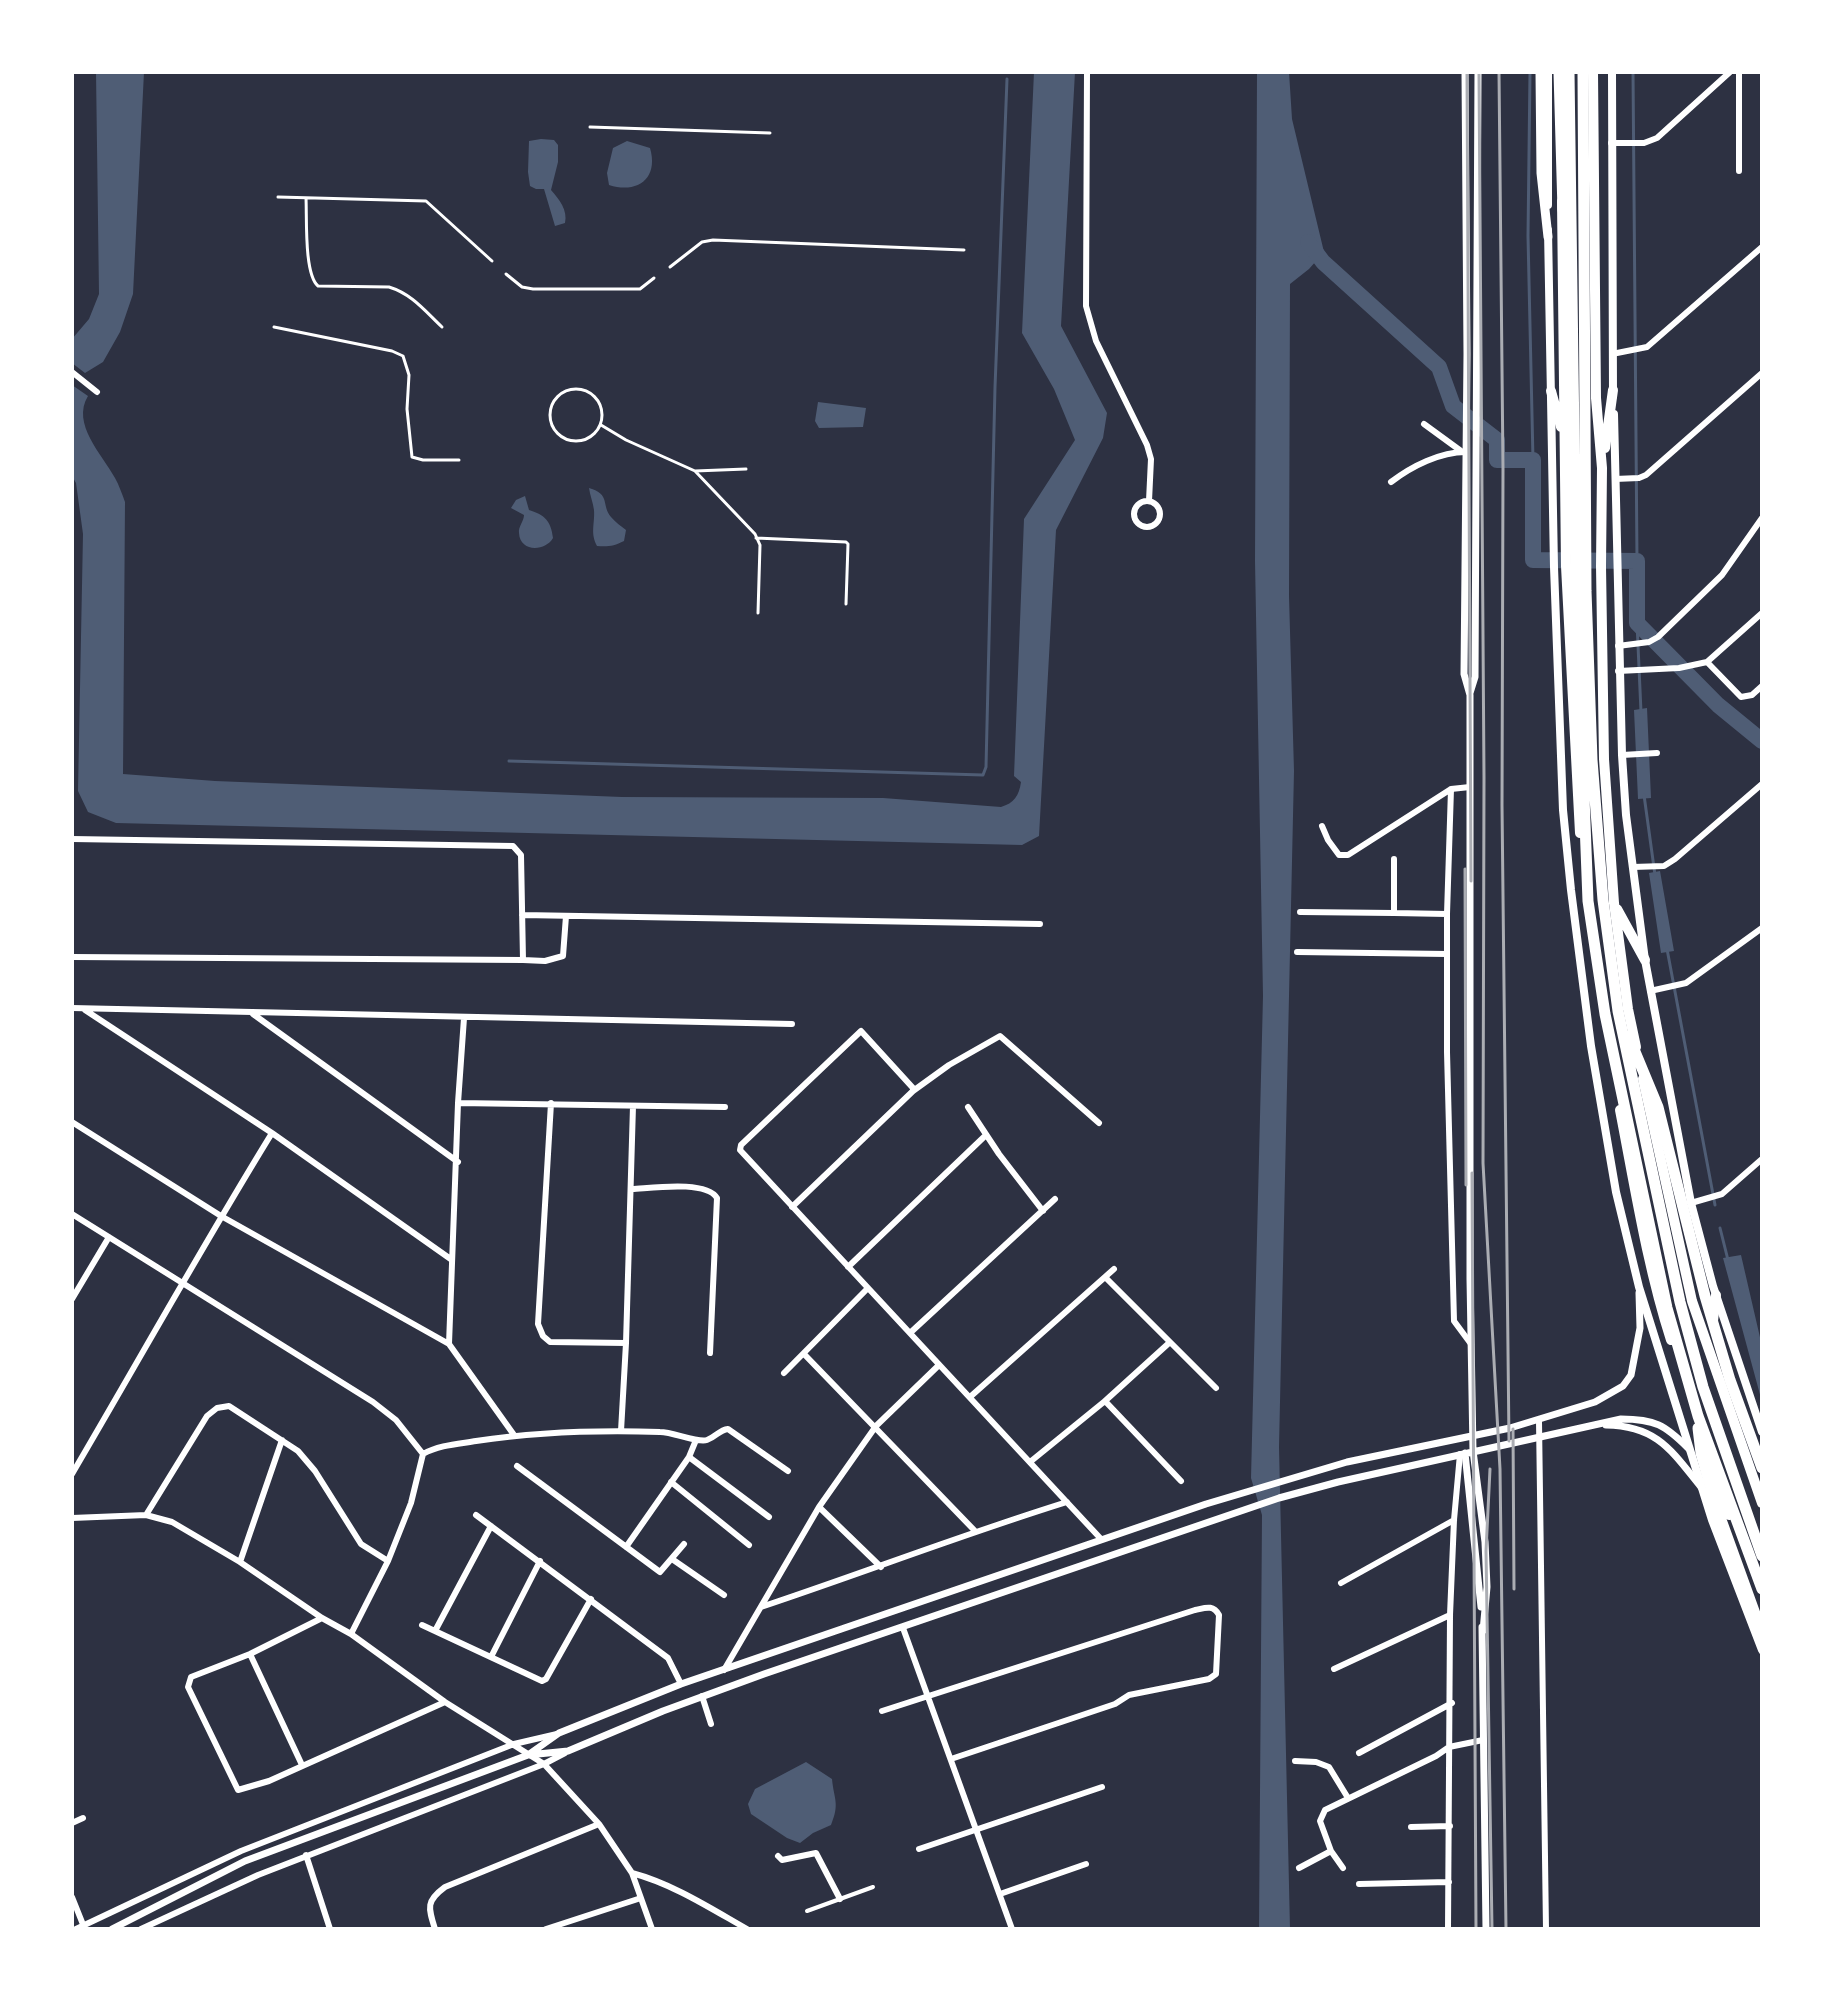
<!DOCTYPE html>
<style>
body{margin:0}
#map{position:relative;width:1834px;height:2001px;overflow:hidden;background:#2d3142;font-family:Roboto,sans-serif}
canvas{display:block}
.frame{position:absolute;inset:0;border:74px solid #fff;pointer-events:none}
</style>
<div id="map">
<canvas width="1834" height="2001"></canvas>
<div class="frame"></div>
</div>
<script>
const c = document.querySelector('canvas').getContext('2d');
c.lineJoin = 'round';
function paint(path, color) {
  c.fillStyle = color;
  c.fill(path, 'evenodd');
}
function strokePath(path, color, width, dash) {
  c.strokeStyle = color;
  c.lineWidth = width;
  c.lineCap = dash ? 'butt' : 'round';
  c.setLineDash(dash || []);
  c.stroke(path);
}
paint(new Path2D(`
 M96,72H144L133,294L120,332L103,362L85,373L72,363V339L89,319L99,294Z
 M1034,72H1075L1061,326L1107,413L1103,438L1056,530L1039,836L1022,845L116,823L88,812L78,791L83,534L76,483L72,476V385L88,396C71,424 102,454 115,478C119,485 122,494 125,502L123,774L215,781L622,797L883,798L1001,807C1014,803 1019,796 1021,782L1014,776L1024,519L1075,440L1054,389L1022,333Z
 M1257,72H1289L1292,119L1324,252L1309,269L1290,284L1289,596L1294,771L1279,1447L1290,1929H1259L1262,1515L1251,1478L1263,996L1255,561Z
 M541,139L554,140L558,145V162L551,190C559,199 568,210 565,223L555,226L544,189H536L530,186L528,172L529,141Z
 M627,141L650,148C659,179 637,194 609,185L607,173L613,148Z
 M818,402L866,408L863,427L819,428L815,421Z
 M589,488C611,494 601,505 611,517C615,522 621,526 626,530L624,541C614,546 608,547 597,546C590,533 595,524 594,510C593,503 590,495 589,488Z
 M525,496L529,510C545,515 551,521 553,538C546,551 520,553 519,533C518,527 524,521 524,515L511,508L516,500Z
 M1647,708L1651,798L1638,799L1634,710Z
 M1660,871L1674,951L1661,953L1649,873Z
 M1741,1255L1762,1346V1402L1723,1258Z
 M806,1762L832,1779C834,1800 840,1803 831,1825L813,1833L800,1843L787,1838L751,1814L748,1804L755,1789Z`), '#4f5d75');
strokePath(new Path2D(`
 M1530,72L1528,236L1533,460
 M1633,72L1637,561
 M1637,623L1641,712
 M509,761L983,775L986,767L995,387L1007,79
 M1644,795L1655,875
 M1667,949L1715,1205
 M1720,1228L1728,1260`), '#4f5d75', 3);
strokePath(new Path2D(`
 M1308,242L1323,262L1439,367L1453,406L1497,440V460H1533V560L1637,561V623L1718,705L1762,741`), '#4f5d75', 16);
strokePath(new Path2D(`
 M590,127L770,133
 M278,197L426,201L492,261
 M306,198C307,218 304,274 318,286L389,287C412,294 425,311 442,327
 M670,267L702,242L713,240L964,250
 M506,274L522,287L533,289H640L654,278
 M274,327L392,351L403,356L409,375L407,409L412,457L423,460H459
 M550 415a26 26 0 1 1 52 0a26 26 0 1 1-52 0Z
 M601,425L626,440L695,471L746,469
 M695,471L755,534L760,545L758,613
 M756,538L846,542L848,544L846,604`), '#fff', 3);
strokePath(new Path2D(`
 M807,1911L873,1887`), '#fff', 4);
strokePath(new Path2D(`
 M1087,72L1086,306L1096,341L1147,445L1151,459L1149,501
 M1739,72V171
 M1611,143H1644L1657,138L1730,72
 M1612,354L1647,347L1762,247
 M72,372L97,392
 M1424,424L1461,451
 M1615,479L1639,478L1646,475L1762,373
 M1391,482C1412,466 1440,452 1466,452
 M1134 514a13 13 0 1 1 26 0a13 13 0 1 1-26 0Z
 M1618,646L1649,642L1658,637L1722,575L1762,518
 M1707,662L1741,697L1752,695L1762,686
 M1618,671L1679,668L1707,662L1762,613
 M1622,755L1657,753
 M1322,826L1328,840L1339,855H1348L1451,789L1470,787
 M72,839L513,846L521,855L523,960L72,957
 M1394,859V913L1447,914L1451,789
 M1633,867L1664,866L1675,859L1762,784
 M1300,912L1394,913
 M1447,914V1052L1454,1321L1471,1344
 M522,915L1040,924
 M1297,952L1447,954
 M523,960L545,961L563,956L566,916
 M1650,991L1686,983L1762,928
 M72,1008L792,1024
 M85,1010L272,1133L452,1260
 M253,1014L458,1162
 M464,1018L458,1103L449,1344L514,1435
 M913,1091V1088L861,1031L741,1145L740,1150L1101,1539
 M458,1103L725,1107
 M551,1103L538,1324L543,1336L550,1342L626,1343
 M968,1107L999,1154L1043,1211
 M72,1122L221,1216L449,1344
 M632,1189C652,1188 706,1180 717,1198L710,1353
 M1691,1203L1722,1194L1762,1159
 M792,1207L913,1091L949,1065L1000,1036L1099,1123
 M72,1214L373,1402L396,1420L423,1454
 M848,1267L986,1135
 M1106,1278L1216,1388
 M72,1299L109,1237
 M910,1333L1055,1199
 M804,1354L975,1531
 M784,1373L868,1288
 M970,1397L1114,1269
 M1105,1401L1181,1481
 M1539,1421L1546,1929
 M621,1431L626,1343L633,1106
 M689,1457L769,1517
 M1030,1462L1105,1401L1169,1343
 M517,1466L660,1572L684,1544
 M72,1474C139,1360 203,1245 272,1133
 M671,1482L749,1545
 M819,1507L881,1567
 M146,1515L207,1416L217,1408L229,1406L298,1451L315,1471L361,1544L388,1561
 M476,1515L668,1658L681,1684
 M72,1518L146,1515L172,1522L240,1562L322,1618L351,1634L445,1702L544,1764L599,1824L632,1873L652,1929
 M626,1547L689,1457L696,1440
 M672,1559L724,1595
 M240,1562L282,1440
 M1341,1583L1454,1520
 M761,1607C863,1573 964,1534 1067,1502
 M322,1618L250,1654L191,1677L188,1687L238,1790L269,1781L445,1702
 M422,1625L542,1681L546,1679L591,1599
 M903,1628L1012,1929
 M435,1631L491,1526
 M351,1634L388,1561L411,1503L423,1454C439,1445 458,1444 476,1441C536,1432 599,1430 660,1432C673,1432 698,1443 707,1440C716,1437 719,1430 728,1429L788,1471
 M250,1654L302,1765
 M491,1657L540,1561
 M1334,1669L1450,1615
 M724,1670L819,1507L876,1426L939,1365
 M702,1696L711,1724
 M882,1711L1195,1610C1205,1608 1213,1604 1219,1615L1216,1674L1209,1679L1129,1695L1115,1704L951,1759
 M1359,1753L1452,1703
 M1295,1761L1316,1762L1329,1767L1348,1798
 M72,1823L83,1818
 M1411,1827L1450,1826
 M919,1849L1102,1787
 M1331,1851L1343,1868
 M306,1855L330,1929
 M778,1856L782,1860L816,1853L840,1899
 M1299,1868L1331,1851L1320,1821L1325,1810L1436,1756L1449,1747L1483,1740
 M632,1873C673,1884 710,1908 747,1929
 M1359,1884L1449,1882
 M1000,1894L1086,1864
 M72,1897L84,1927
 M76,1929L241,1851L514,1744L557,1734
 M141,1929L258,1875L544,1764L565,1753
 M435,1929C428,1907 426,1901 445,1887L599,1824
 M546,1929L641,1898
 M1448,1929L1450,1615L1454,1520L1460,1454`), '#fff', 6);
strokePath(new Path2D(`
 M1465,72L1467,354L1464,674L1470,695V1279L1473,1451L1485,1542L1487,1587L1483,1631
 M1470,693L1475,677L1478,72
 M1606,1425C1657,1426 1671,1450 1701,1487
 M1465,1453L1481,1607
 M1482,1627L1486,1929
 M528,1755L568,1751L663,1711L764,1674L1279,1498L1338,1482L1621,1419C1655,1419 1665,1425 1688,1448
 M112,1929L245,1861L528,1755L559,1733L681,1684L1206,1504L1347,1462L1510,1428L1595,1402L1623,1386L1631,1375L1640,1328L1639,1293`), '#fff', 7);
strokePath(new Path2D(`
 M1612,72L1613,396
 M1548,205V72
 M1548,230L1554,567L1563,810L1571,890L1591,1046L1616,1192L1639,1287L1712,1520L1762,1650
 M1614,414L1622,755L1626,815L1645,960L1691,1203L1713,1286L1762,1432`), '#fff', 8);
strokePath(new Path2D(`
 M1540,72L1541,173L1548,237`), '#fff', 9);
strokePath(new Path2D(`
 M1593,72L1596,398L1602,468L1601,566L1604,759L1614,903L1628,1009L1636,1047
 M1562,201L1566,566L1580,833
 M1551,391L1561,427
 M1605,448L1613,390
 M1617,909L1645,960
 M1643,1079L1692,1301L1762,1503
 M1620,1110C1635,1187 1647,1265 1671,1340
 M1713,1321L1716,1295
 M1709,1462L1729,1515`), '#fff', 10);
strokePath(new Path2D(`
 M1559,72L1563,210
 M1569,72L1576,588L1588,901L1605,1014L1667,1308L1698,1416L1762,1589
 M1583,72L1586,591L1592,760L1603,900L1618,1011L1680,1302L1703,1387L1762,1556
 M1629,1037L1658,1107L1705,1296L1730,1380L1762,1468
 M1698,1428L1701,1453L1715,1503L1762,1633`), '#fff', 11);
strokePath(new Path2D(`
 M1467,72L1471,881
 M1479,72L1484,777L1483,1163L1500,1469L1506,1929
 M1499,72L1503,468L1502,805L1509,1441
 M1465,869L1466,1185
 M1472,1173L1476,1929
 M1513,1429L1514,1589
 M1490,1469L1486,1551L1492,1929`), '#abadb3', 3);
</script>
